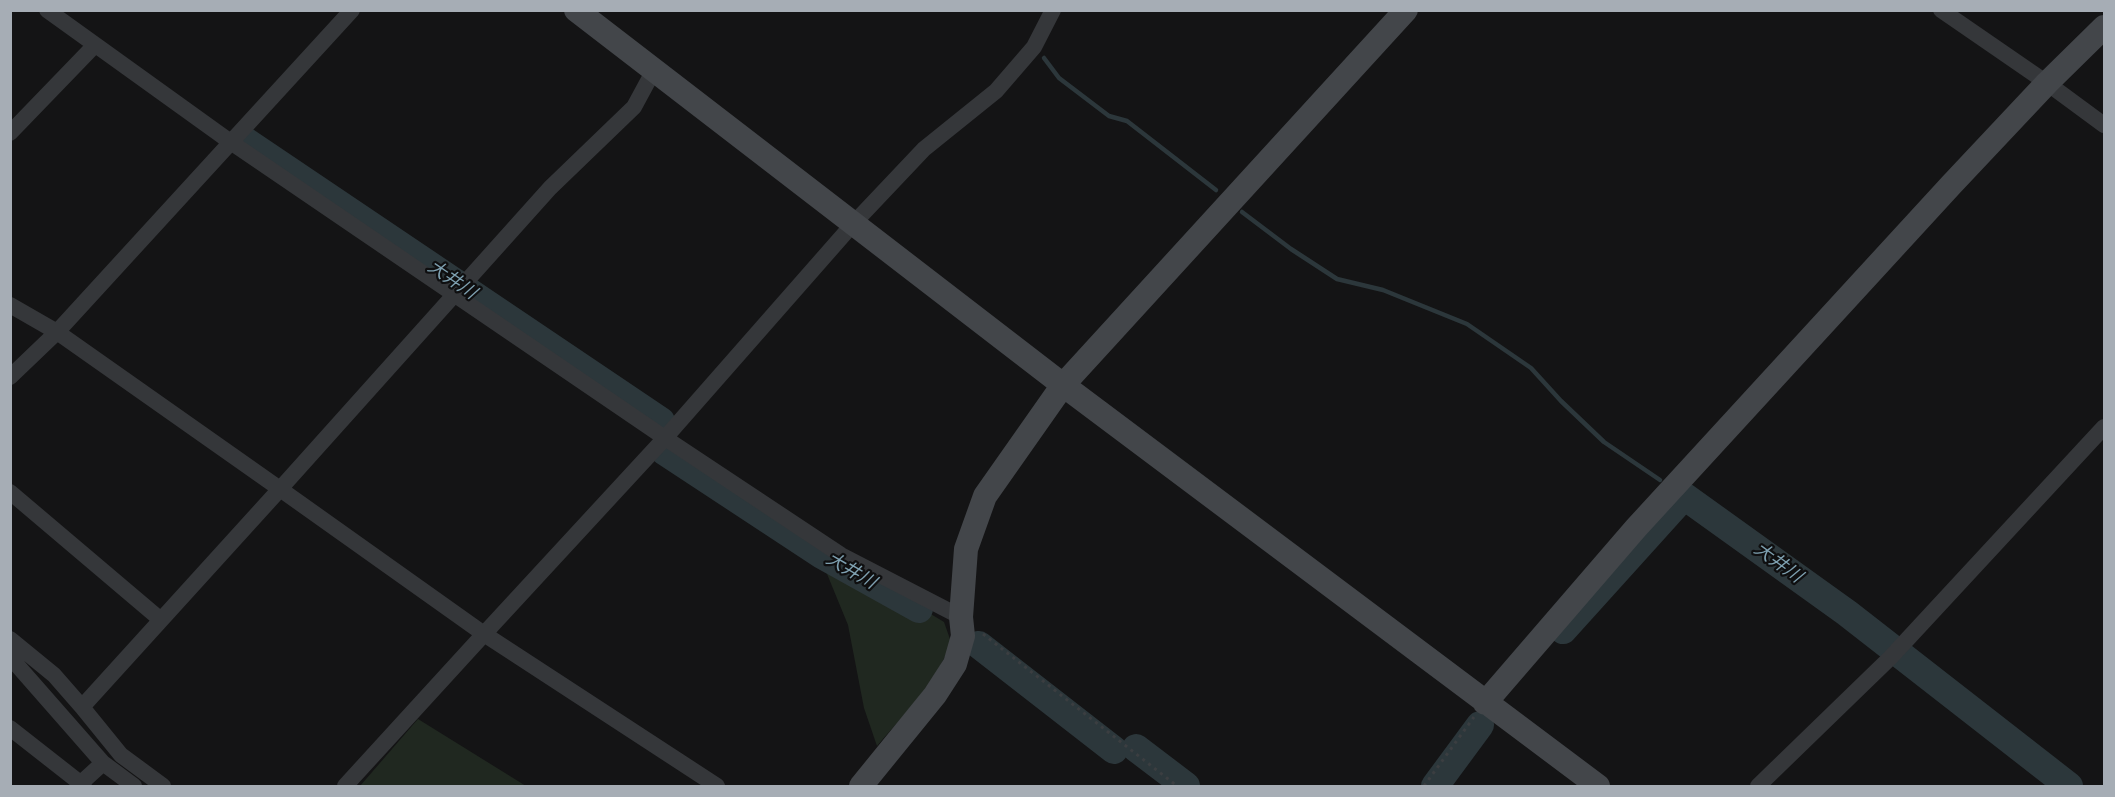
<!DOCTYPE html>
<meta charset="utf-8">
<style>
body{margin:0}
#map{position:relative;width:2115px;height:797px;overflow:hidden;background:#141415;font-family:Rubik,sans-serif}
canvas{display:block}
.frame{position:absolute;inset:0;border:12px solid #a6adb5;pointer-events:none}
</style>
<div id="map">
<canvas width="2115" height="797"></canvas>
<div class="frame"></div>
</div>
<script>
const c = document.querySelector('canvas').getContext('2d');
c.lineJoin = 'round';
function paint(path, color) {
  c.fillStyle = color;
  c.fill(path, 'evenodd');
}
function strokePath(path, color, width, dash) {
  c.strokeStyle = color;
  c.lineWidth = width;
  c.lineCap = dash ? 'butt' : 'round';
  c.setLineDash(dash || []);
  c.stroke(path);
}
function label(font, color, halo, rows, align = 'center') {
  c.font = font + ' Rubik,"Noto Sans JP",sans-serif';
  c.lineWidth = 4.5;
  c.setLineDash([]);
  c.textBaseline = 'middle';
  c.strokeStyle = halo;
  c.fillStyle = color;
  for (const [text, x, y, turn = 0] of rows) {
    c.save();
    c.translate(x, y);
    c.rotate((+turn || 0) * Math.PI / 180);
    c.textAlign = isNaN(turn) ? turn : align;
    if (halo) c.strokeText(text, 0, 0);
    c.fillText(text, 0, 0);
    c.restore();
  }
}
paint(new Path2D(`
 M831,563L902,602L908,608L924,610L944,622L951,642C937,682 904,714 877,746L864,708L848,625L825,569Z
 M418,719L526,786H360Z`), '#202820');
strokePath(new Path2D(`
 M1044,58L1059,78L1109,116L1127,121L1216,190
 M1242,212L1291,249L1337,279L1383,290L1467,324L1531,368L1561,401L1604,442L1660,480`), '#2c373b', 4.5);
strokePath(new Path2D(`
 M244,140L661,421
 M664,451L822,555L919,609
 M1563,630L1684,496L1847,613L2069,786
 M979,645L1114,750
 M1136,748L1186,786
 M1435,786L1480,725`), '#2c373b', 28);
strokePath(new Path2D(`
 M983,634L1177,786
 M1424,786L1474,717`), '#3b3e41', 3, [3, 4.5]);
strokePath(new Path2D(`
 M47,10L232,143L665,438L841,555L961,617
 M1941,10L2047,83L2104,125
 M10,133L95,45
 M10,305L57,332L10,377
 M10,492L161,620
 M10,639L54,675L82,707L280,489L57,332L352,10
 M10,657L103,763L80,784
 M82,707L121,755L163,786
 M10,728L84,786
 M103,763L134,786
 M345,786L484,634L280,489L550,188L634,107L654,70
 M717,786L484,634L665,438L853,224L924,149L996,91L1034,47L1053,10
 M1758,786L1890,658L2104,427`), '#35373a', 16);
strokePath(new Path2D(`
 M576,10L1063,385L1598,786
 M1485,703L1636,528L1951,185L2047,83L2104,27
 M861,786L935,695L955,664L963,636L961,617L966,549L985,496L1063,385L1406,10`), '#43464a', 24);
label('italic 18px', '#7ea0b0', '#0f0f10', [
 ["大井川",452,280,34],
 ["大井川",1778,563,36],
 ["大井川",851,571,30]
]);
</script>
